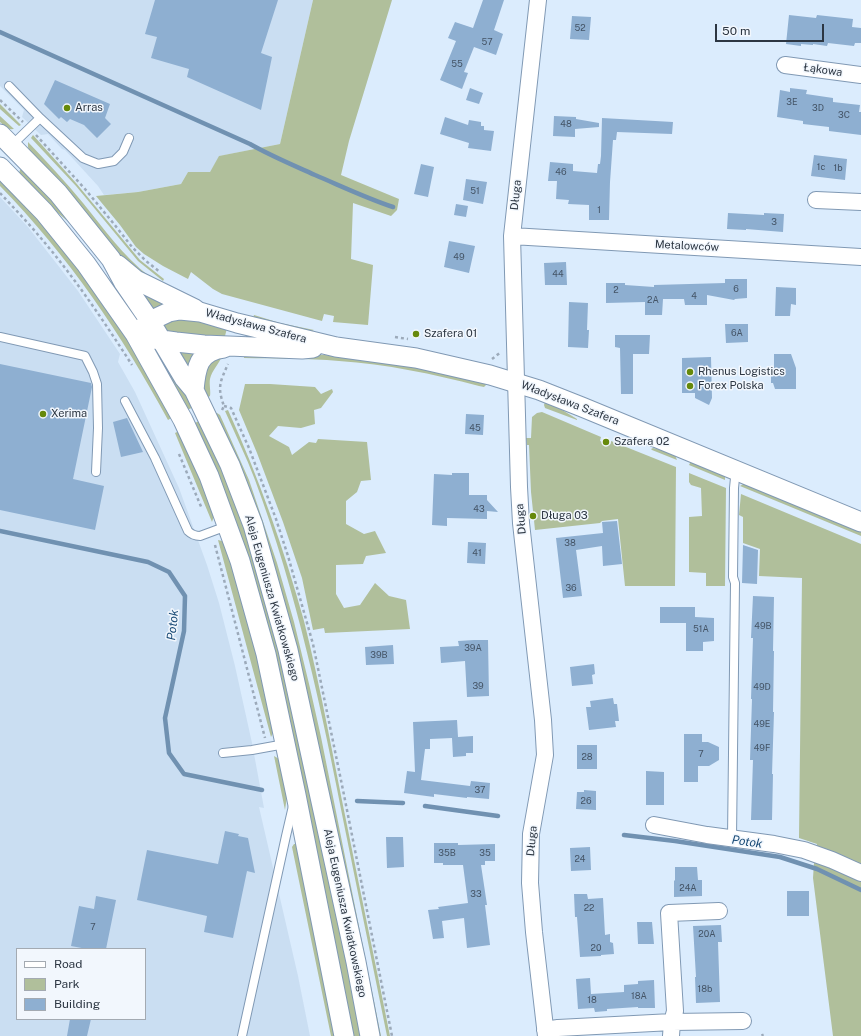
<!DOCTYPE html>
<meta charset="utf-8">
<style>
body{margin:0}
#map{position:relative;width:861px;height:1036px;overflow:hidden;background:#dbecfd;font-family:"Public Sans",sans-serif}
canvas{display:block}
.legend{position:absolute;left:16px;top:948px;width:130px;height:72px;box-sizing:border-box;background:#f2f7fd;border:1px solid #a3aab2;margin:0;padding:5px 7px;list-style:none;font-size:12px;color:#2c3642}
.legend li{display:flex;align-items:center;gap:8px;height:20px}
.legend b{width:20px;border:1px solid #a3aab2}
.scale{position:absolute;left:715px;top:24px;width:109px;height:18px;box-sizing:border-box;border:2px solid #2c3642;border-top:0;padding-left:5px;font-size:12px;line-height:14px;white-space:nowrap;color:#2c3642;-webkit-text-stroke:3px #f2f7fd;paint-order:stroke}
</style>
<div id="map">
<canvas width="861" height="1036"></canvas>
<ul class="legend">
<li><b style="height:5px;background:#fff"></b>Road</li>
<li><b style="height:11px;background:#b0bf9b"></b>Park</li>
<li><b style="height:11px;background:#8eafd1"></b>Building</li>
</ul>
<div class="scale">50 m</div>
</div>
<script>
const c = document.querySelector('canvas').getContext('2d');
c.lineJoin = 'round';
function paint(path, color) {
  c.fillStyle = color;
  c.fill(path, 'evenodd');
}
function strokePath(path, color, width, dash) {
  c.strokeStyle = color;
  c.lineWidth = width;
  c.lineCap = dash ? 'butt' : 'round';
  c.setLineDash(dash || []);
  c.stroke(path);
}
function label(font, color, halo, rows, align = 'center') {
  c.font = font + ' "Public Sans",sans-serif';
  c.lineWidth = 3;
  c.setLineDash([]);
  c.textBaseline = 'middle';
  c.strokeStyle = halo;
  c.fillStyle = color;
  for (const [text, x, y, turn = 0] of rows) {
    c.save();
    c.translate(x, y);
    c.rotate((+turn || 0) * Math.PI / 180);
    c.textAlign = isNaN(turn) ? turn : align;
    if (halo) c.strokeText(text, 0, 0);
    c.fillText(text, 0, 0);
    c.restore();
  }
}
paint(new Path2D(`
 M0,0H313L280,144L220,156L210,172H188L181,184L138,192L104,195L98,186L65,150L62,149L48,134L41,135L22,117L24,110L0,86Z
 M0,197L28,227L78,291L120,354L118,362L135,392L179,488L207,565L219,603L235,666L252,743L264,808L259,807L298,976L310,1036H0ZM17,949H145V1019H17Z`), '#cadef2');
paint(new Path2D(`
 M313,0H392L349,141L341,175L399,199L397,210L391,216L353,203L351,259L373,265L368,325L333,322L334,316L324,314L322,321L222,294L213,289L191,272L188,279L163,266L144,254L136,247L120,225L96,196L138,192L181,184L188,172H210L219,156L280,144Z
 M0,104L21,125L19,126L0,109Z
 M0,116L14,129C7,130 5,126 0,122Z
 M33,135L76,183L140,260L164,279L163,281L138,261L76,186L31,138Z
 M28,142C47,162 66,182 83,203C104,229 123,256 149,276L128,265L29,150L28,147Z
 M23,168L50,196L71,224L46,203L19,173L20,170Z
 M0,180L40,220L78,266L133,347L173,417L168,420C121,333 69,257 0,186Z
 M130,281L171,302L156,313Z
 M179,315L227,328L224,340L169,337C168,335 164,331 164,328C163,320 173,318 179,315Z
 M254,315L280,323L314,330L310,332L253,318Z
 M157,348L194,407L187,410C180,398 156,359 157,348Z
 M199,349L190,372L176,352Z
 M244,354L324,355L344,356L424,369L485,383L486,385L484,387L479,386C433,374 386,364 339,361C307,358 276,359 244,358Z
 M222,356C219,364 212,370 210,379C209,383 211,393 210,396C209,397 208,397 207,398L204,392L202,380L210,362Z
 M245,384H270L315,387L321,394L332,389L333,392L321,408L314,410L315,424L301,428L278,426L269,436L289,447L292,455L309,442L316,443L318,439L367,442L371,480L361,481L357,492L346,501V524L364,534L375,531L386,553L366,556L363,564L336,565V594L344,608L360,605L375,583L389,596L406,600L410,629L325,633L324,628L313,630L302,578L283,522L257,453L239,410Z
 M545,402L554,405L577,419V420L545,408L544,405Z
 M228,410C259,478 284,549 304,621C321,689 333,757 347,825C361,895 376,966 390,1036H387C373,967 359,898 345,829C322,711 297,593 255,480C246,456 235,434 225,411Z
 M542,412L601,437L600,441L610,445L611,441L676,467L675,586H625L618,519L602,521L600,523L535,530L531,492L529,445H527L526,438H531L532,417L537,413Z
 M215,413H217L220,415L249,480L277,563L294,622L310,688L321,737L381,1036H377L296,646L280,586L266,540Z
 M201,420L217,456L244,525L275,626L324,854L361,1036H353L294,744L193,424Z
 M179,431L204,486L214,516L212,522L175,433Z
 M653,448L666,451L675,455L677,460L652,450L651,449Z
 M691,461L725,475V480L689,465Z
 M689,473L726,488L725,586H706V573L689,572V517L702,516L701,488L691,485L689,482Z
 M745,483L861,532V536L740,486Z
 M741,494L861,544V1036H833L813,878L814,863L817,844L799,838L802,578L759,576L760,549L743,543V517L739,515Z
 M218,540L222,541L225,544L251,629L273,733L271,737Z
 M274,756L279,759L287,796L285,810Z
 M294,844H297L337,1036H331L292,847Z`), '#b0bf9b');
strokePath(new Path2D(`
 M0,32L250,144C271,156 293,165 315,175C341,186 366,198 393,207
 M0,531L148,562L169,572L185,596L184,631L165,718L169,753L184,774L262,790
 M357,801L403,803
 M425,806L498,816
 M624,835L675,841L780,857L817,869L861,890`), '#7091b1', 4.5);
paint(new Path2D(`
 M155,0H278L261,53L272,57L261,110L187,77L189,69L151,58L157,37L145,34Z
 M483,0H504L494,30L503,34L496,55L474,47L464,72L468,73L462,89L440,80L456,41L448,38L455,22L473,28Z
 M789,15L816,18L817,15L853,19L852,27L861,28V43H855L854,46L828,43L827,46L813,44V45L801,44V46L786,44Z
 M572,16L591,17L589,40L570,39Z
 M55,80L110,104L105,118L111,124L97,138L84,125L70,119L67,122L61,117L59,119L44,104Z
 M470,88L483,93L479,104L466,100Z
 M790,88L807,90L806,94L833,98V102L860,105L859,112H861V135L829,131V127L803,124V121L777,117L780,90L790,92Z
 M554,116L576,117V119L599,123V127L575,129V137L553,136Z
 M445,117L468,125L469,120L481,122V126H484V130L494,131L491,151L468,148L469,143L440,134Z
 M602,118L673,122L672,134L617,132L616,140H613L610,182L609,220H589V205L568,204L569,200L556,199L557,181H548L550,162L573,164V171L597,173L598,164H600L601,156Z
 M814,155L847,159L845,180L811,176Z
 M421,164L434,167L428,197L414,194Z
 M466,179L487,182L483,204L463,200Z
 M456,204L468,206L466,217L454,215Z
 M728,213L764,215V213L784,214L783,232L746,229V230L727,229Z
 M449,241L475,246L469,273L444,267Z
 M566,262L567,285H545L544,263Z
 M725,279H747V298L735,299L734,300L707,295V305H685L684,299H663L662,315H645V302L606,303V283H625V285L654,287V285L725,283Z
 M776,287L796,288V305L791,304L790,316H775Z
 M569,302L588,303L587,330H589L588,348L568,347Z
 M725,324H748V342L726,343Z
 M615,335H650L649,354H633V394H621L620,348L615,347Z
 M774,354H791L796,368V389H775L773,383H771V370L774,369Z
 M711,357L712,398L709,405L695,398V393H682V358Z
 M0,364L91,383L92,387L73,479L104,486L95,530L0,510Z
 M466,414L484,415L483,435L465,434Z
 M127,418L143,452L121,457L113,422Z
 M452,473H469V495H487V500L498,512L487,511V519L447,518V526L432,525L434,474L452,475Z
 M617,521L622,564L603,566L602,546L576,550L582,596L563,598L556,538L603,533L602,522Z
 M468,542L486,543L485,564L467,563Z
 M743,545L758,550L757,584L742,583Z
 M753,596L774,597L773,651H774L773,712H774L772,774H773L772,820H751L753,760H750L752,699H751L753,638H751Z
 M660,607H695V617L714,618V641L703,642V651H686V623H660Z
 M474,640H488L489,696L467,697L465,661L441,663L440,647L459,646L458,641Z
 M393,645L394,664L366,665L365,647Z
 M594,664L595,674L592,675L593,684L572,686L570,667Z
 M613,698L614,704H617L619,721H615L616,727L589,730L586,707H591L590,701Z
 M457,720L458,737L473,736V753H466V756L453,757L452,738L430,739V749H425L421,780L470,786L471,781L490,783L489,799L467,797V798L434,794V797L404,793L407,771L415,772L413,722Z
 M684,734H702V742H708L719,747V760L709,766H698V782H684Z
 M577,745H597V769H577Z
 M646,771L664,772V805H646Z
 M584,790L596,791V810L576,809L577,792H584Z
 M225,831L239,834L238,836L248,838L255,873L247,871L233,938L204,932L207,916L137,900L147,850L218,864Z
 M386,837H403L404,867L387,868Z
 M434,843H458V845L495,844V861H485V865H481L487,905H485L490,945L467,948L464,918L442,921L444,938L433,939L428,910L439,909L438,907L468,903L463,865H443V863H434Z
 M590,847L591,870L571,871L570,848Z
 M675,867H697L698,880H702V896L674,897V881L675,880Z
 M787,891H809V916H787Z
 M574,894H587L588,899L603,898L605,935L610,934V942L613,943L614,954L601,955V956L580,957L577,917H575Z
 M96,896L116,900L106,949H87L71,946L79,906L94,909Z
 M637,922H652L654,944H638Z
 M721,925L722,942H718L720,1002L696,1003L695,977H696L693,926Z
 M590,978L591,994L624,992V985L638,984V981L654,980L655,1008H638V1007L607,1009V1011L595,1012L594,1008L578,1009L576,979Z
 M70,1019H91L87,1036H67Z`), '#8eafd1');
const service = new Path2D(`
 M9,86L40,118
 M12,145L40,118L83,158L98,164L114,161L123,152L129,138
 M0,337L85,356L93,372L97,384L98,428L96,472
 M125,401L155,458L188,531C192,535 195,536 200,536L227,526
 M223,753L252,750L285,744
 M732,838L735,583L733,577L734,488L735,478L737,471
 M242,1036L286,836L293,806`);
const minor = new Path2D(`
 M538,0L513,227L512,236L519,487L521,523L543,720L545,755L531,834L530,883L534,932L546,1036
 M785,65L861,75
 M816,200L861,202
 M512,236L861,257
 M654,825L707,835L774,844L804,850L832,860L861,873
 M545,1030L558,1028L672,1022L743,1021
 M671,1036L672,1022L675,1011L669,913L719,911`);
const tertiary = new Path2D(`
 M0,134L58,193L111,259L124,283L150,321L184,378L194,390L230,465L253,525L288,650L356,962L370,1036
 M0,167L44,212L86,264L135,334L183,420L209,476L240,561L266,654L296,795L344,1036
 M118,265L136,280L195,309
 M141,329L150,321L169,312L180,310L200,312L237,323L336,347L416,358L490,375L539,390L582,407L861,522
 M154,339L176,342L204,345L302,349L313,348
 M194,390C196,368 198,351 224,348`);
strokePath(service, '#8099b4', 10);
strokePath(minor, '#8099b4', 18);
strokePath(tertiary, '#8099b4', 21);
strokePath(new Path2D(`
 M0,100L23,122
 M36,135L85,189L114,224L132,247L146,261L160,272
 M0,193C15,209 31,226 45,243C77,281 105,323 132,365
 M395,337L408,339
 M492,359L501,352
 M224,406L231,408L249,448L276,519L288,556L313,644L343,790L392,1036
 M222,410L224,406C217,387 220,382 228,364
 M179,454L202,509
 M215,545L265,738
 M762,1034L763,1036`), '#9caaba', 2.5, [3, 3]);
strokePath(service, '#fff', 8);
strokePath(minor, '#fff', 16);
strokePath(tertiary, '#fff', 19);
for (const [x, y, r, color] of [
 [67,108,4,"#66890b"],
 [416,334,4,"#66890b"],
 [690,372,4,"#66890b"],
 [690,386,4,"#66890b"],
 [43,414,4,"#66890b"],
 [606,442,4,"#66890b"],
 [533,516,4,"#66890b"]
]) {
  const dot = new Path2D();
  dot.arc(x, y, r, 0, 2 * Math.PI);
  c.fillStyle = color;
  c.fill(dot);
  strokePath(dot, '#f2f7fd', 1.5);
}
label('9px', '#445466', null, [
 ["52",580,28],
 ["57",487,42],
 ["55",457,64],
 ["3E",792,102],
 ["3D",818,108],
 ["3C",844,115],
 ["48",566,124],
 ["1c",821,167],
 ["1b",838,168],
 ["46",561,172],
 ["51",475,191],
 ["1",599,210],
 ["3",774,222],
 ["49",459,257],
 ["44",558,274],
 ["6",736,289],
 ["2",616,290],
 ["4",694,296],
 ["2A",653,300],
 ["6A",737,333],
 ["45",475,428],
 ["43",479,509],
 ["38",570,543],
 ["41",477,553],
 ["36",571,588],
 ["49B",763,626],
 ["51A",701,629],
 ["39A",473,648],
 ["39B",379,655],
 ["39",478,686],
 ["49D",762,687],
 ["49E",762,724],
 ["49F",762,748],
 ["7",701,754],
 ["28",587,757],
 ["37",480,790],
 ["26",586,801],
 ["35B",447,853],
 ["35",485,853],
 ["24",580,859],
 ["24A",688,888],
 ["33",476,894],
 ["22",589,908],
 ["7",93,927],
 ["20A",707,934],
 ["20",596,948],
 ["18b",705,989],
 ["18A",639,996],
 ["18",592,1000]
]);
label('11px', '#2c3642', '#f2f7fd', [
 ["Łąkowa",823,70,8],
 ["Długa",516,195,-84],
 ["Metalowców",687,246,3],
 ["Władysława Szafera",256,326,15],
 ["Władysława Szafera",570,403,21],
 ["Długa",521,519,-95],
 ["Aleja Eugeniusza Kwiatkowskiego",272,598,74],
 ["Długa",532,841,-85],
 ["Aleja Eugeniusza Kwiatkowskiego",345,913,78]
]);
label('11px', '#2c3642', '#f2f7fd', [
 ["Arras",75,108],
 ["Szafera 01",424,334],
 ["Rhenus Logistics",698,372],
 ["Forex Polska",698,386],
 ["Xerima",51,414],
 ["Szafera 02",614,442],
 ["Długa 03",541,516]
], 'left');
label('italic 12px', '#184a76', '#f2f7fd', [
 ["Potok",173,625,-84],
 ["Potok",747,842,8]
]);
</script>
